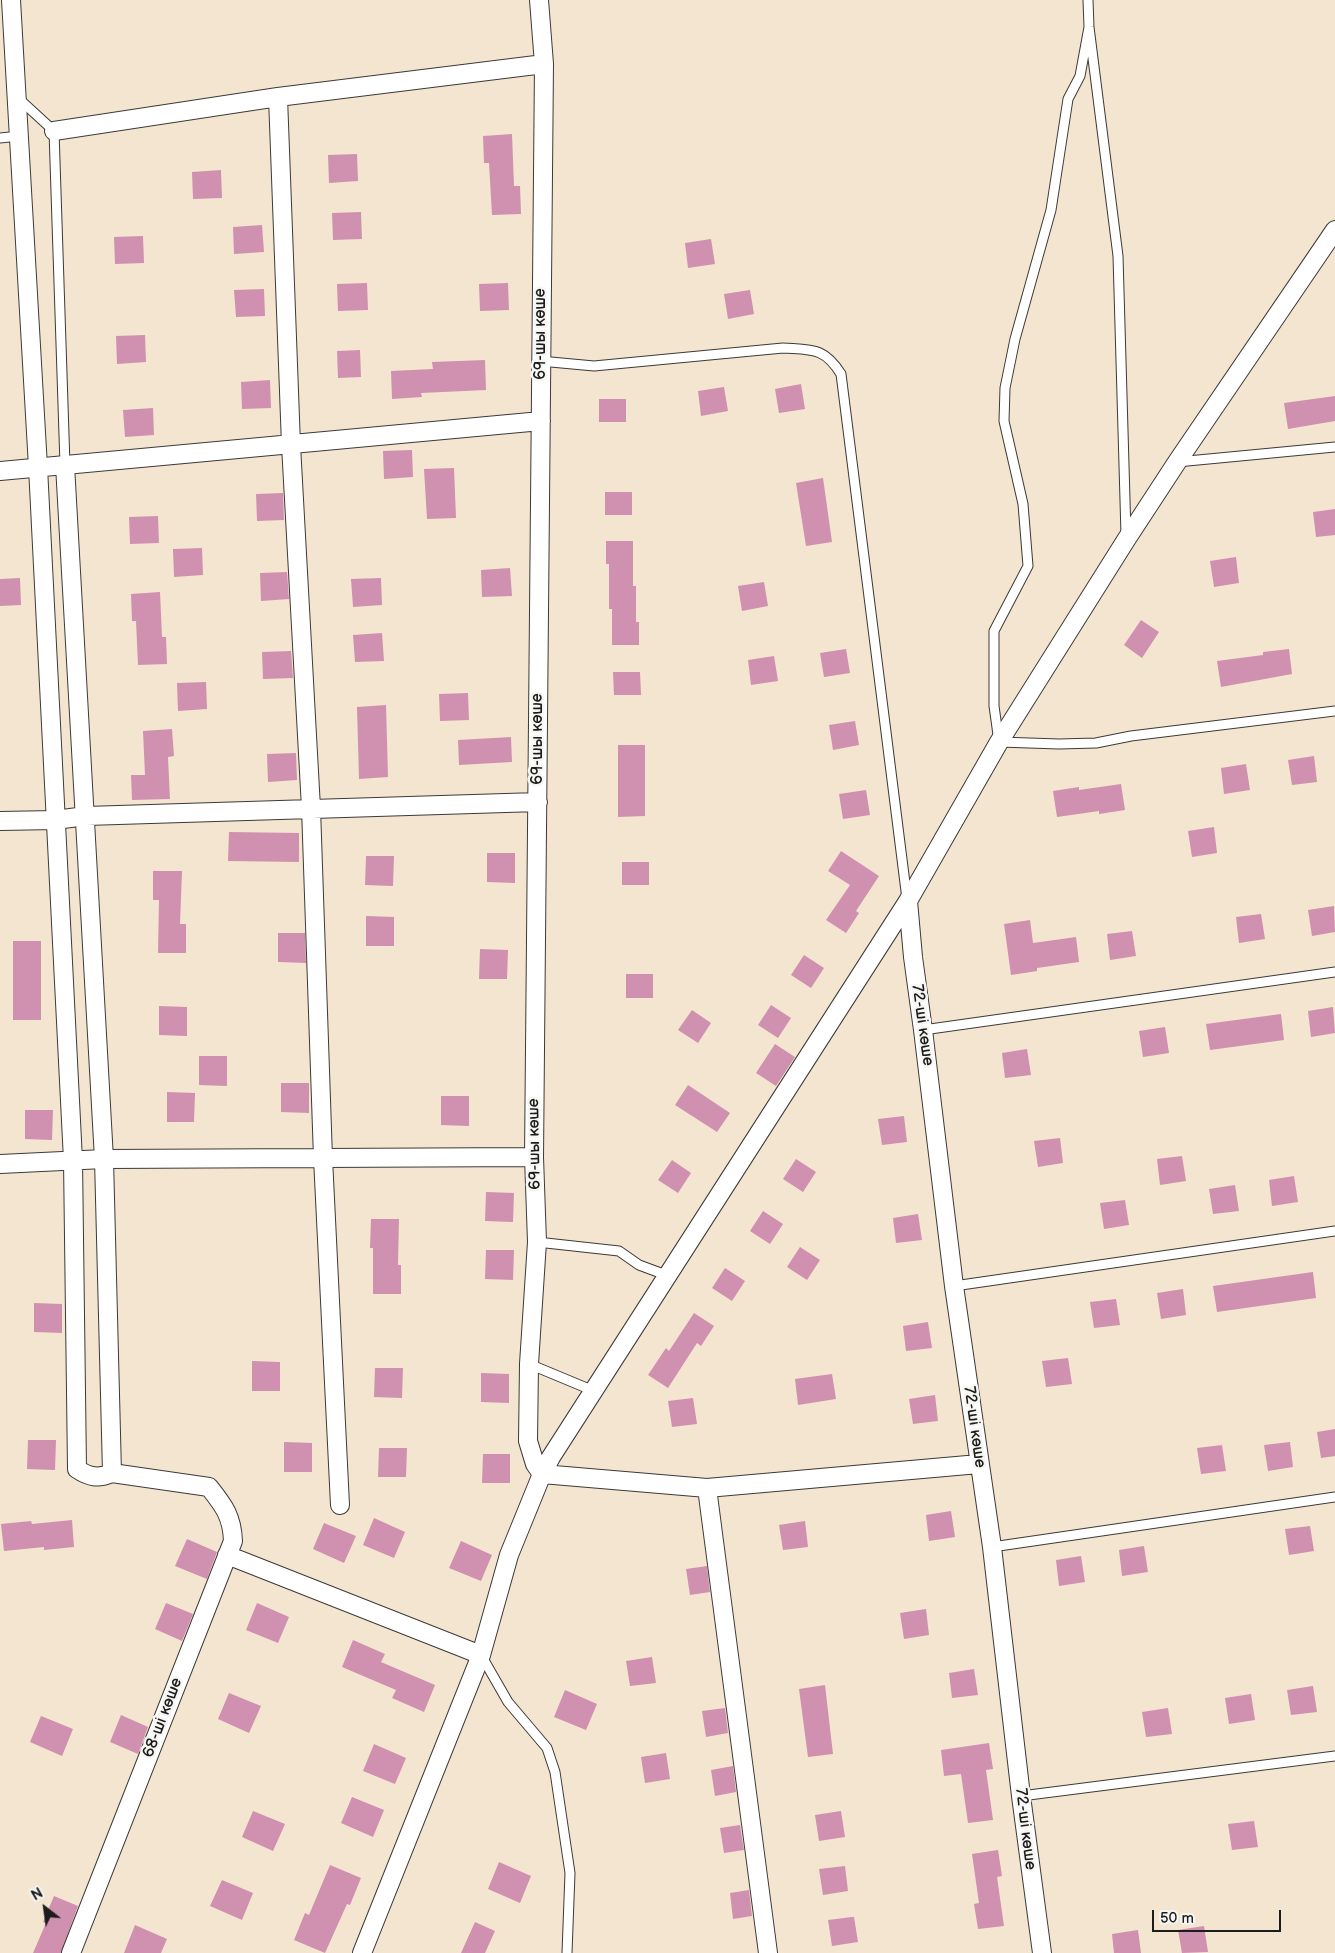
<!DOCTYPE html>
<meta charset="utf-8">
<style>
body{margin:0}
#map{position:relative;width:1335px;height:1953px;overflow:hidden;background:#f4e5d0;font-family:"Balsamiq Sans",sans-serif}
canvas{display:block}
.north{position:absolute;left:20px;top:1883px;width:50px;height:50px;-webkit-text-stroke:4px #f6f6f2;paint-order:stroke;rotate:330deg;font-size:14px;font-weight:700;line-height:20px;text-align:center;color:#1c1c1c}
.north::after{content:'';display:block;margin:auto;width:18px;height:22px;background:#1c1c1c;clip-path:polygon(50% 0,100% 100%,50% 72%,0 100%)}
.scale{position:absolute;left:1152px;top:1910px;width:129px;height:22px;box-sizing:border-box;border:2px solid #1c1c1c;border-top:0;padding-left:6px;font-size:15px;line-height:18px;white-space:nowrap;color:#1c1c1c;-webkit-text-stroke:4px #f6f6f2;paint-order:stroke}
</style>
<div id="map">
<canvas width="1335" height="1953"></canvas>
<div class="north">N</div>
<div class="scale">50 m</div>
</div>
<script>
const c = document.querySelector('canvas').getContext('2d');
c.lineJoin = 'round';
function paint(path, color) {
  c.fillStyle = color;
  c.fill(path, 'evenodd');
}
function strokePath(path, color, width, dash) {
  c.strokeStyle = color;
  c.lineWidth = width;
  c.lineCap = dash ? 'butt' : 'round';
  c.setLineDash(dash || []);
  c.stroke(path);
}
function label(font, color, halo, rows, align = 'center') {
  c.font = font + ' "Balsamiq Sans",sans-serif';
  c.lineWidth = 5;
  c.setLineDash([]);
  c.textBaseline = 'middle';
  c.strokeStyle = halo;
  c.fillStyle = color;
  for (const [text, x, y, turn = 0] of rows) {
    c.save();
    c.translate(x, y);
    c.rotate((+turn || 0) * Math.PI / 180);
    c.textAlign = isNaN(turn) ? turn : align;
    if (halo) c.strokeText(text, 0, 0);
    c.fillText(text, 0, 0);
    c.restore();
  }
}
paint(new Path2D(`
 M512,134L514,186H520L521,214L492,215L489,163H484L483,136Z
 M357,154L358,181L329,183L328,155Z
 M221,170L222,198L193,199L192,172Z
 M361,212L362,239L333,240L332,213Z
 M262,225L264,252L234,254L233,227Z
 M143,236L144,263L115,264L114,237Z
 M711,239L715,264L688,268L685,243Z
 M367,283L368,310L338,311L337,284Z
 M508,283L509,310L480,311L479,284Z
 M264,289L265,316L236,317L234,290Z
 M750,290L754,314L728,319L724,294Z
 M145,335L146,362L117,364L116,336Z
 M360,350L361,377L338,378L337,351Z
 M485,360L486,390L421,393L422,397L392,399L391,371L433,369L432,362Z
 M270,380L271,408L242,409L241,382Z
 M801,384L805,409L779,413L775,389Z
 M724,387L728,411L701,416L698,391Z
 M1335,396V421L1288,429L1284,403Z
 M599,399H626V422H599Z
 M153,408L154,435L125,437L123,410Z
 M412,450L413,477L384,479L383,451Z
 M454,468L456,518L427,519L424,469Z
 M823,478L832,542L806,546L796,483Z
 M605,492H632V515H605Z
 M283,493L284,520L257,521L256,494Z
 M1335,509V535L1316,537L1313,512Z
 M158,516L159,543L130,544L129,517Z
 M606,541H633V586H636V622H639V645H612V609H609V564H606Z
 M202,548L203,575L174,577L173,549Z
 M1236,557L1239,583L1214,587L1210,561Z
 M510,568L512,596L482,597L481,570Z
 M287,572L289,599L261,601L260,573Z
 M20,578L21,605L0,606V579Z
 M381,578L382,605L353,607L351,579Z
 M764,582L768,606L742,611L738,586Z
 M160,592L162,637H166L167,664L138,665L136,621H132L131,594Z
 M1141,620L1159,632L1142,658L1124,645Z
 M382,633L384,661L355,662L353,635Z
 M846,649L850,673L824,677L820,653Z
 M1289,649L1292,674L1221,687L1217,661L1263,655V652Z
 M291,651L293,678L263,679L262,652Z
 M774,656L778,681L751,685L748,660Z
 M613,672H640L641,695H614Z
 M206,682L207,709L178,711L177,683Z
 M468,693L469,720L440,721L439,694Z
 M386,705L388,777L359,779L357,707Z
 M855,721L859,745L833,750L829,725Z
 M172,729L174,756L168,757L170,799L132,800L131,775H145L143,731Z
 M511,737L512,762L459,765L458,740Z
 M618,745H645V816L618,817Z
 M296,753L297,780L268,782L267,754Z
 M1314,756L1317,782L1292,785L1288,760Z
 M1246,764L1250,790L1224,794L1221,768Z
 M1121,784L1125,810L1099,814V811L1057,817L1053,791L1079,787V790Z
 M866,790L870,815L843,819L839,794Z
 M1214,827L1217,853L1192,857L1188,831Z
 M229,832L299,833V862L228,861Z
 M841,851L879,876L856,911L859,913L846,933L826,920L850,885L828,871Z
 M487,853H515V883L487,882Z
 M366,856H394L393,886L365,885Z
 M622,862H649V885H622Z
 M153,871H182L180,924H186V953H158L159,900H153Z
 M1334,906L1335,932L1312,936L1308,910Z
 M1261,914L1265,939L1239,943L1236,917Z
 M366,916L394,917V946H366Z
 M1030,920L1033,943L1076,937L1079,962L1037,968V971L1011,975L1004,924Z
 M1132,931L1136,956L1110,960L1107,934Z
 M278,933H305L306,963L278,962Z
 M13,941H41V1020H13Z
 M480,949L508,950L507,979H479Z
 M804,955L824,968L811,988L791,975Z
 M626,974H653V998H626Z
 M771,1005L791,1018L778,1038L758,1025Z
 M159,1006L187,1007V1036L159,1035Z
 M1333,1007L1335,1033L1311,1037L1308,1011Z
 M692,1010L711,1023L698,1043L678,1030Z
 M1281,1014L1284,1040L1210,1050L1206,1024Z
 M1165,1027L1169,1053L1143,1057L1139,1031Z
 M775,1044L795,1057L776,1086L756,1073Z
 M1027,1049L1031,1075L1005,1078L1002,1053Z
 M199,1056H227V1086L199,1085Z
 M281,1083H309V1113L281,1112Z
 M688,1085L730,1113L717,1132L675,1105Z
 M167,1092L195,1093L194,1122H167Z
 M441,1096H469V1126L441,1125Z
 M25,1110H53L52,1140L25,1139Z
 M904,1116L907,1142L882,1145L878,1119Z
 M1060,1138L1063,1163L1038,1167L1034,1141Z
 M1182,1156L1186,1181L1160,1185L1157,1159Z
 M796,1159L816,1172L803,1192L783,1179Z
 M672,1160L691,1173L678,1193L658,1180Z
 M1294,1176L1298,1202L1272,1206L1269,1180Z
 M1235,1185L1239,1211L1213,1214L1209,1189Z
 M486,1192L514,1193L513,1222L485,1221Z
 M1125,1200L1129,1225L1104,1229L1100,1203Z
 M763,1211L783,1224L770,1244L750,1231Z
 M918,1214L922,1240L896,1243L893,1218Z
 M371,1219H399L398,1265H401V1294H373V1248H370Z
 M800,1247L820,1260L807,1280L787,1267Z
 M486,1250H514L513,1280L485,1279Z
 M725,1268L745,1281L732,1301L712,1288Z
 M1313,1272L1316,1298L1217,1312L1213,1286Z
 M1183,1289L1186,1315L1161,1319L1157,1293Z
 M1116,1299L1120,1325L1094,1328L1090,1302Z
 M34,1303L62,1304V1333L34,1332Z
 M694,1313L714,1326L701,1346L697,1343L668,1388L648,1375L666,1348L669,1351Z
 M928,1322L932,1348L906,1351L903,1326Z
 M1068,1358L1072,1384L1046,1387L1042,1361Z
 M252,1361L280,1362V1391H252Z
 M375,1368H403L402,1398L374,1397Z
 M481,1373L509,1374V1403L481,1402Z
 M832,1374L836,1399L798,1405L795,1379Z
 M935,1395L938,1421L913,1424L909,1399Z
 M693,1398L697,1424L672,1427L668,1401Z
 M1335,1429V1456L1321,1458L1317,1432Z
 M28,1440H56L55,1470L27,1469Z
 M284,1442L312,1443V1472H284Z
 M1290,1442L1293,1467L1268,1471L1264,1445Z
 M1222,1445L1226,1471L1201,1474L1197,1448Z
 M379,1448H407L406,1477H378Z
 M483,1454H510V1483H482Z
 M951,1511L955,1537L929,1541L926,1515Z
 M374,1518L405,1532L394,1558L363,1545Z
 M72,1520L74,1547L44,1550V1547L4,1551L1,1524L31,1521L32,1524Z
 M805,1521L808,1547L783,1550L779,1525Z
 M324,1523L356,1536L344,1563L313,1549Z
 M1310,1526L1314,1551L1289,1555L1285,1529Z
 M187,1539L217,1552L207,1579L175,1566Z
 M461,1541L492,1555L481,1581L449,1568Z
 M1144,1546L1148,1572L1122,1576L1119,1550Z
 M1081,1556L1085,1582L1059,1586L1056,1560Z
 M707,1566L710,1592L690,1595L686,1569Z
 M166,1603L193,1614L182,1641L155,1629Z
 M257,1603L289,1617L278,1643L246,1630Z
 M926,1609L929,1635L904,1639L900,1613Z
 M353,1640L385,1654L381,1662L435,1685L424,1712L392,1698L396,1690L342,1667Z
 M652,1657L656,1683L630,1686L626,1661Z
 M974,1669L978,1695L952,1698L949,1673Z
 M825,1685L833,1754L808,1757L799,1689Z
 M1313,1686L1317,1712L1291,1715L1287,1690Z
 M565,1690L597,1704L586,1730L554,1717Z
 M229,1693L261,1706L249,1733L218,1719Z
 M1251,1694L1255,1720L1229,1724L1225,1698Z
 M725,1708L728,1733L706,1737L702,1711Z
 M1168,1708L1172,1734L1146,1737L1142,1712Z
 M121,1715L148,1727L138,1754L110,1742Z
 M41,1716L73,1729L62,1756L30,1742Z
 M989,1743L993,1769L986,1770L993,1820L968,1823L961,1774L944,1776L941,1750Z
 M374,1744L406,1758L395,1784L363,1771Z
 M666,1753L670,1779L645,1783L641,1757Z
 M733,1766L736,1792L715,1796L711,1770Z
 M352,1797L384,1810L373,1837L341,1823Z
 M253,1811L285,1824L273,1851L242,1837Z
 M841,1811L845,1837L819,1841L815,1815Z
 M1254,1821L1258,1847L1232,1850L1228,1824Z
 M740,1825L744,1850L724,1853L720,1828Z
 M998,1850L1002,1876L997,1877L1004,1926L978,1929L974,1904L979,1903L972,1854Z
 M499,1862L531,1876L520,1903L488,1889Z
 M330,1865L361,1878L350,1905L347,1904L325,1953L294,1940L305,1913L309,1915Z
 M845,1866L848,1891L823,1895L819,1869Z
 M222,1880L253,1893L242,1920L210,1906Z
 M749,1890L752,1916L733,1919L730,1893Z
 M54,1896L78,1906L61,1953H33L46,1923L43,1922Z
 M852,1917H854L858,1942L832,1946L828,1920Z
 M475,1922L495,1931L485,1953H461Z
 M135,1925L167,1939L161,1953H124Z
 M1204,1926L1208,1952L1182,1953L1178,1930Z
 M1138,1930L1141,1953H1114L1112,1934Z`), '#d090b0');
const service = new Path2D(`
 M1088,0L1089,27L1118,256L1126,535
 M1089,27L1080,76L1068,99L1051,210L1015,339L1005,388L1004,421L1023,504L1028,566L994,631V706L999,742L1059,744L1096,743L1131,736L1335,711
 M18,98L54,131L65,465
 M0,138L19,136
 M540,361L594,366L783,348C812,350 824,347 841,374L907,899
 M1177,462L1335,447
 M923,1030L1335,972
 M537,1242L619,1251L639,1265L666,1275
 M954,1286L1335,1231
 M529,1364L594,1391
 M992,1547L1335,1497
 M481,1655L508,1702L547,1748L555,1772L570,1873L567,1953
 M1021,1796L1335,1756`);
const minor = new Path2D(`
 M11,0L38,467L73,1160L77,1469C89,1477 98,1479 112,1473L209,1487C224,1506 232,1516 233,1541L71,1953
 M539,0L544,64L534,1157L537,1242L529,1364L528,1441L535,1464L542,1474L707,1488L979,1464
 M278,97L291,445L311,808L323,1158L340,1505
 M54,131L278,97L544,64
 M65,465L104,1159L112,1473
 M0,471L541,421
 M0,821L55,820L86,816L538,802
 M908,901L913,957L923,1030L954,1286L992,1547L1021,1796L1042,1953
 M0,1164L104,1159L534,1157
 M707,1488L768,1953
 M227,1555L481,1655
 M362,1953L481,1655L509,1555L542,1474L551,1457L908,901L999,742L1126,540L1177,462L1335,230`);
strokePath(service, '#3c3a37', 11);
strokePath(minor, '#3c3a37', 20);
strokePath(service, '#fff', 9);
strokePath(minor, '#fff', 18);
label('16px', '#1c1c1c', '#f6f6f2', [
 ["69-шы көше",541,334,-90],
 ["69-шы көше",538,739,-90],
 ["72-ші көше",922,1025,82],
 ["69-шы көше",535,1144,-91],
 ["72-ші көше",974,1427,82],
 ["68-ші көше",163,1718,-69],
 ["72-ші көше",1025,1829,83]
]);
</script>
